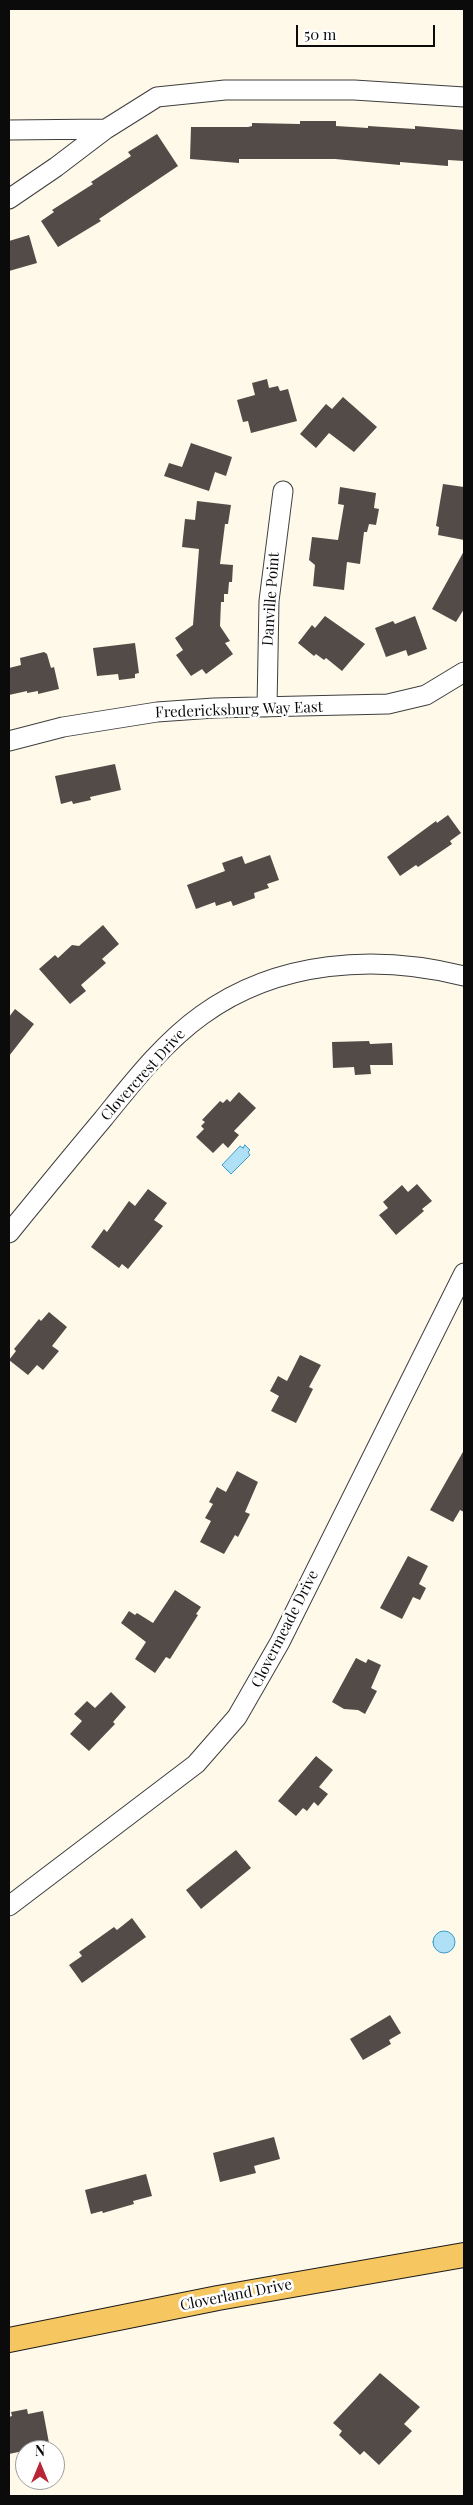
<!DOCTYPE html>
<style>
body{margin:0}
#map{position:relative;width:473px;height:2505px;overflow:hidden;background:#fff9e9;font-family:"Playfair Display",serif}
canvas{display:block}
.frame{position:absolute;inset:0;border:10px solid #0b0b0b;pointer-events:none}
.north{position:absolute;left:15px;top:2440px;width:50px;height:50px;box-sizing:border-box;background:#fff;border:1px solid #9d9d9d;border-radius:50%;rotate:0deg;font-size:14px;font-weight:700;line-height:20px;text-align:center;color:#0b0b0b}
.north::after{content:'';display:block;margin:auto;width:18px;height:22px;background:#b82638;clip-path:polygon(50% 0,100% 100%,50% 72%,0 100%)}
.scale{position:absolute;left:296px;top:25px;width:139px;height:22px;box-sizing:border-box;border:2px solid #0b0b0b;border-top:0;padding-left:6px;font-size:15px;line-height:18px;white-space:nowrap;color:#0b0b0b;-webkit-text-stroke:4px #fff;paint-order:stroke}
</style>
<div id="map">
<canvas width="473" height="2505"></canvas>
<div class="frame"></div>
<div class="north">N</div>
<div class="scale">50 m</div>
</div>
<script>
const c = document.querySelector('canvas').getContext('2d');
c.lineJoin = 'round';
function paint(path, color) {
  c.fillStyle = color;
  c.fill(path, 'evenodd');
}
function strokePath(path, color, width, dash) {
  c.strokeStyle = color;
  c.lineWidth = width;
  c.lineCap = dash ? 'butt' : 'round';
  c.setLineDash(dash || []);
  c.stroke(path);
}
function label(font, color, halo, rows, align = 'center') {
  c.font = font + ' "Playfair Display",serif';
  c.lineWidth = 5;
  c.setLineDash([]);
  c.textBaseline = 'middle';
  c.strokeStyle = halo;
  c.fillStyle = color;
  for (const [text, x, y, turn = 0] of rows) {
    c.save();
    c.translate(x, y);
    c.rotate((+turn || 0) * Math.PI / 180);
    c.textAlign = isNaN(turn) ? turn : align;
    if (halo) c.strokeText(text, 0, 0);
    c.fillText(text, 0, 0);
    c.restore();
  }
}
const water = new Path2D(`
 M245,1145L250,1150L248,1152L250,1155L231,1174L222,1165L240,1146L243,1148Z
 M433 1942a11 11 0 1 1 22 0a11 11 0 1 1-22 0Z`);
paint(water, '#afe0f5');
strokePath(water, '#379bcb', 1);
paint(new Path2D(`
 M300,121H336V126L368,128V126L415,129V126L464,130V161L448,160V166L400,162V165L335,159H239V163L190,159L191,127H248L252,126V123L300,124Z
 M157,134L178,166L99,219L101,221L58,247L41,221L54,212L52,210L93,184L91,182L131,156L128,152Z
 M29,235L37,263L9,271V241Z
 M267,379L269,388L278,386L280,391L288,389L297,421L251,433L248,421L243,422L237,400L255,395L252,383Z
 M343,397L377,427L354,452L329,433L316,448L300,434L326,404L332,409Z
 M191,443L232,457L226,476L215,472L209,491L164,476L169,463L182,467Z
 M443,484L464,487V540L438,535L439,527L436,526Z
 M340,487L376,493L374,508L379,509L376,525L369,524L367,532H364L360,564L347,562L344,590L313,586L315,565L309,560L312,537L338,540L344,505L338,504Z
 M197,501L231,505L228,524H225L220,564L233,565L232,582H229L228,594H224V602H221L220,626L230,641L225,643L233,654L206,674L202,669L191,676L176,655L183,650L175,638L193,625L199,549L182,547L185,519L195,520Z
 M464,551V609L456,622L432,609Z
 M325,616L365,644L342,671L326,658L324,660L316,654L314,656L298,643L312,625L315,628Z
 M415,616L427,649L408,656L406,650L386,657L375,628L393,621L395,624Z
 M135,643L139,673L135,674V678L119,680L118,674L97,676L93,648Z
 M44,652L47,654L51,668L54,667L59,689L38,694V691L27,693V691L9,695V668L21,665L20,658Z
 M115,764L121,790L90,797L91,800L73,804L72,801L61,804L55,776Z
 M448,815L461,833L450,841L452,844L418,867L416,865L400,876L387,857L436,821L437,823Z
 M270,855L279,880L267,884L269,888L254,893L255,898L233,906L231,901L216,906L215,902L196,909L187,885L225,871L222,863L242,856L245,864Z
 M103,925L119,944L102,959L106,963L81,985L86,991L70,1004L39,969L55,955L58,958L72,945L79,946Z
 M15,1009L34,1024L9,1056V1017Z
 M369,1041L370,1044L392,1043L393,1065H370L371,1074L355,1075L354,1067L333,1068L332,1042Z
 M239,1092L256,1108L234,1131L239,1135L228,1148L223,1143L213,1153L196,1137L204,1129L201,1126L205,1122L202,1120L220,1101L223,1103L227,1099L230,1102Z
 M417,1184L432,1201L422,1209L424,1211L396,1235L379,1215L388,1208L383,1202L402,1185L408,1192Z
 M148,1189L167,1203L154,1220L163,1226L128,1269L122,1264L119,1268L91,1247L104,1229L107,1232L129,1201L135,1206Z
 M49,1312L67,1327L52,1346L59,1351L43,1370L37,1365L28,1375L9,1360L16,1351L14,1349L39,1319L41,1321Z
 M300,1355L321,1365L309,1387L313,1389L296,1423L271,1411L279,1396L270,1391L278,1376L287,1381Z
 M464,1450V1512L460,1510L453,1522L430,1510Z
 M237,1471L258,1482L245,1512L250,1514L238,1537L235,1535L224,1554L200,1542L211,1521L205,1518L213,1504L209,1502L217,1487L226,1492Z
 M408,1556L428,1566L419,1584L426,1588L420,1600L413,1597L402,1619L380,1608Z
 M175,1590L201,1607L196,1614L198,1615L170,1659L166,1657L155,1673L135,1659L146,1642L121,1623L129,1611L135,1615L137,1613L153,1623Z
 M356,1658L366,1663L368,1659L381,1665L371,1688L377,1691L365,1714L358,1710L344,1709L332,1702Z
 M111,1692L126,1707L113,1722L115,1724L89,1751L70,1734L82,1721L74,1714L87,1701L95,1708Z
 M316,1756L333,1770L319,1787L328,1794L318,1806L314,1802L307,1811L303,1808L296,1816L278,1801Z
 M236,1850L251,1868L201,1909L186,1890Z
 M132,1918L146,1937L82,1983L69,1965L82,1956L79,1952L114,1927L117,1930Z
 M390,2015L401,2033L389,2040L391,2044L363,2060L350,2039Z
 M274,2137L280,2159L254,2166L256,2173L220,2182L213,2153Z
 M146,2174L152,2196L133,2201L134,2204L103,2213L102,2211L91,2214L85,2190Z
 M380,2373L420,2407L404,2424L412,2431L379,2465L364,2451L360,2455L339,2435L342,2431L333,2423Z
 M27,2409L28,2414L43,2411L49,2443L28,2447V2450L9,2454V2417L12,2416L11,2412Z`), '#534b47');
const minor = new Path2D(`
 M9,130L106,129L157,97L225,90H354L464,97
 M9,199L56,167L106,129
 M267,707L269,601L283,491
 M9,741L63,727L157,712L214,708L388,704L426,695L464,672
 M9,1233C40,1195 71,1157 103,1119C133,1082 163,1043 202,1015C278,960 376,954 464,976
 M9,1906L196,1764L237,1717L280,1642L464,1273`);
const major = new Path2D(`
 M9,2340L218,2298L464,2255`);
strokePath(minor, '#3e3e3e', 21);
strokePath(major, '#1c1c1c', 26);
strokePath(minor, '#fff', 19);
strokePath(major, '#f6c761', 24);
label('15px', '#0b0b0b', '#fff', [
 ["Danville Point",271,599,-86],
 ["Fredericksburg Way East",239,710,-2],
 ["Clovercrest Drive",143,1075,-48],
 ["Clovermeade Drive",285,1629,-63],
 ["Cloverland Drive",236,2295,-11]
]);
</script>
